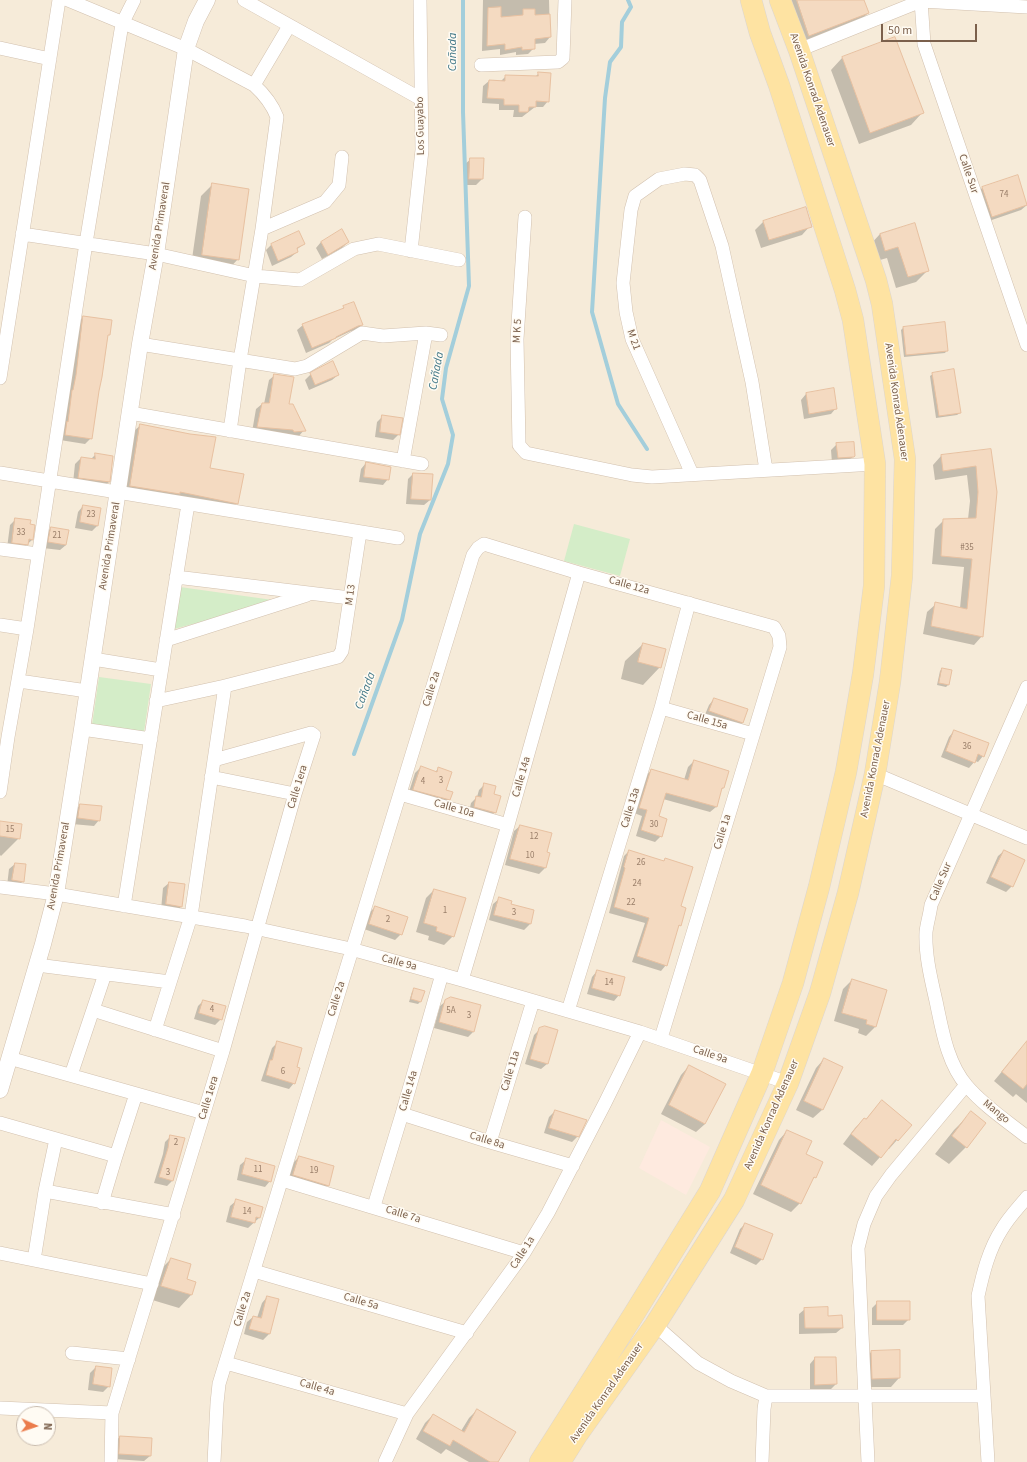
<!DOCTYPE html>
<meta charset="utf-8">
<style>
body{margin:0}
#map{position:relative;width:1027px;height:1462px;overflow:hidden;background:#fdf8eb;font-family:"Source Sans 3",sans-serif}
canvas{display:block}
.north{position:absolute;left:16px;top:1406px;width:40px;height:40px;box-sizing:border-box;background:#fffbf3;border:1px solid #cabdb0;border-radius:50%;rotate:93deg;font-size:11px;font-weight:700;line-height:16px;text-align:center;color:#7b604c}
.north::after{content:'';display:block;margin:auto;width:14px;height:18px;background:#eb7c4c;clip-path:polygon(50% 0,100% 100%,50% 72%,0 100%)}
.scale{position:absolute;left:881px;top:24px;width:96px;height:18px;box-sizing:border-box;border:2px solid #7b604c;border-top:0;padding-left:5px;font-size:12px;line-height:14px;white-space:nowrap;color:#7b604c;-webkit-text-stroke:3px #fffbf3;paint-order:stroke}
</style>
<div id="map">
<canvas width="1027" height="1462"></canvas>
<div class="north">N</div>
<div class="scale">50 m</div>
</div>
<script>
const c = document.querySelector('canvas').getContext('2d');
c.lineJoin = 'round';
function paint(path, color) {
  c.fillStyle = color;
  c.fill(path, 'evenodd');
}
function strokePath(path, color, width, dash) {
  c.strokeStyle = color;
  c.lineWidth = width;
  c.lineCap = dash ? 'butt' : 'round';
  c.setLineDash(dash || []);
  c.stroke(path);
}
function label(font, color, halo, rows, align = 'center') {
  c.font = font + ' "Source Sans 3",sans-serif';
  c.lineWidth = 3;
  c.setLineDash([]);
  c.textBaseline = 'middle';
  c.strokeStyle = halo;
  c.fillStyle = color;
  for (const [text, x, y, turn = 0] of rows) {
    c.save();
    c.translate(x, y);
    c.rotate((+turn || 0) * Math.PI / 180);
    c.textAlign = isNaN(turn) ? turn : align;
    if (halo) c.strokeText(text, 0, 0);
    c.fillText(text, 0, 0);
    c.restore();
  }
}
paint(new Path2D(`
 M0,0H1027V1462H0ZM24,1414H48V1438H24Z`), '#f6ebd9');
paint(new Path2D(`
 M661,1120L710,1147L686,1195L639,1168Z`), '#feeadf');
paint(new Path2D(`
 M574,524L630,539L620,576L564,561Z
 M180,587L280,601L174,629Z
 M99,677L151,684L144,732L92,725Z`), '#d4edc8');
paint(new Path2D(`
 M483,0H549L550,37L545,43L534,44V48L528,54L516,55V52L500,55V49L482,51Z
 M782,0H863L868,13L856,25L798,47Z
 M842,58L922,113L911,125L859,144L831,70Z
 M539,73L548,101L543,107H535L522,117H513L514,110H499V104L482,103L483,86L489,81H501L506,76L535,77Z
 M471,159L482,179L476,185H464L465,164Z
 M213,184L238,259L227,271L191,266L201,196Z
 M982,188L1027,205L1021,210L986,222L977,193Z
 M764,221L810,226L802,235L761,248L755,230Z
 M914,224L928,270L916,282L896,288L887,258L873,262L869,246L880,234Z
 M321,242H348L342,248L322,259L316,248Z
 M304,244L296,250L297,252L291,257L272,266L266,250L271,245Z
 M344,307L362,325L356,330L351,331L332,340L329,343L306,353L297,330L303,325L340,311Z
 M83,317L110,321L91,438L85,444L60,440L78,323Z
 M903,328L947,350L945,353L904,357L901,330Z
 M311,374L338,375L332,380L309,390L305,380Z
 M933,374L960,413L957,415L936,418L930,376Z
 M275,375L288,405L304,430L299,436L288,437L252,432L256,409L262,404H264L269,380Z
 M806,394L836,408L831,414L804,419L801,400Z
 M382,417L399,434L393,440L375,437L377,422Z
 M141,425L209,469L237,503L231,509L125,492L135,430Z
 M837,444L854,456L847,462L832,463L831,450Z
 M991,450L982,636L974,645L923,634L927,612L936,604L960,608L964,567L932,564L935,529L944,520L968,519L970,501L967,475L935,480L933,465L941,456Z
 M96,454L109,482L103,487L73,483L75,464L81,458L91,459Z
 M366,463L388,479L383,485L359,482L361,469Z
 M413,474L430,500L424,505L406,504L408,479Z
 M83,506L98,525L92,531L75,528L78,512Z
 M16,519L32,540L21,550L7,548L10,525Z
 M51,528L66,545L60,550L43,548L45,534Z
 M643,644L660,667L643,685L621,679L625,661Z
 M942,669L948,685L946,687L937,685L940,671Z
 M714,699L743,722L737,728L704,717L709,705Z
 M954,731L983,756L978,762L975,761L969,768L941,757L949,737Z
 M694,761L723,788L720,791L716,807L710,812L663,799L658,817L661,836L655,842L636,836L642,816L634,813L645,776L651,771L684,780L688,767Z
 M421,767L435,772L439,768L449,799L443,805L408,795L415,773Z
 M484,785L495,812L489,818L469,812L471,803L477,797L479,790Z
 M80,805L99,820L94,826L72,824L75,811Z
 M0,822L19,838L1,856L0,855Z
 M520,826L546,853L549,854L545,868L539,874L505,865L514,831Z
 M629,851L663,862L665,859L680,907V925L677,928L666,965L661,971L632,962L645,923L609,913L624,856Z
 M1004,851L1012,886L1006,892L986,883L998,856Z
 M15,864L23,881L17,887L7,886L9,869Z
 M169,883L181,907L175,912L161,910L163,888Z
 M434,890L453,936L444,945L428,940L429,936L416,932L426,898Z
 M499,899L510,905L533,911L530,924L524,930L489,920L493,904Z
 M375,907L401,934L395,940L364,929L369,913Z
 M597,971L619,995L614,1001L587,994L592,977Z
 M852,980L886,990L875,1027L866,1036L858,1033L859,1029L834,1021L843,989Z
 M414,990L420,1002L418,1004L409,1002L412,992Z
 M203,1001L221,1019L215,1025L194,1019L198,1006Z
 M446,1001L473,1032L468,1037L434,1028L440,1006Z
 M540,1029L547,1064L541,1069L525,1064L534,1035Z
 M278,1042L296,1068L294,1083L289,1089L261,1081L272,1048Z
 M1025,1044L1027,1046V1103L1016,1094L1013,1097L994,1081Z
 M824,1059L842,1067L822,1110L813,1118L796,1110L816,1068Z
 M689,1066L705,1124L696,1132L661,1114L681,1075Z
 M882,1101L910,1125L897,1140L889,1149L888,1148L872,1166L843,1144L855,1128L864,1119L865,1120Z
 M555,1111L578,1136L572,1142L544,1133L549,1117Z
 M971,1113L966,1147L949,1164L935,1154L954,1130Z
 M787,1131L815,1177L810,1182L800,1203L791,1212L753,1194L779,1140Z
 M171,1136L172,1181L167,1186L154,1183L163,1154L165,1142Z
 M299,1157L328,1185L322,1191L288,1181L293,1163Z
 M246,1160L270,1181L265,1187L237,1180L240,1165Z
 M236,1201L259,1218L248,1228L226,1222L230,1206Z
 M745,1224L772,1235L762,1259L756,1265L730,1253L740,1229Z
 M171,1259L185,1280L191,1295L179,1308L149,1299L158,1272Z
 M267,1297L278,1300L269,1334L263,1340L244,1334L247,1322L253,1317L257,1318L262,1303Z
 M878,1302L909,1319L903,1325H872V1308Z
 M805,1309L827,1317L842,1328L836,1333L799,1334V1314Z
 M899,1351V1378L891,1387H864L863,1361L871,1352Z
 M815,1358L836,1384L830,1390H810V1364Z
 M96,1367L109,1386L103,1392L88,1390L90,1373Z
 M477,1410L497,1462H469L446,1449L441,1454L416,1439L425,1423L433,1415L461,1431L469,1418Z
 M120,1437L151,1439L150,1456L144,1461L114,1459V1442Z`), '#0003');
strokePath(new Path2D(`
 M628,0L631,7L622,22L621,47L610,62L605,98L592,312L618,404L647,449
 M354,754L402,620L420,534L448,464L453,435L442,399L446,368L469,286L463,112V0`), '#a3cedb', 4);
const building = new Path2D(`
 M797,0H864L869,13L809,36Z
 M501,7V17L523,15V9H535V15L550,14L551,37L535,39V49L522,50V47L505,50V44L487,46L488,8Z
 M895,37L924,113L870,133L842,57Z
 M538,72L551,73L549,102L536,101V107H529L528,112H519V105H504V99L487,98L489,80L505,81V75L538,76Z
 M470,158H484L483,179H469Z
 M1018,175L1027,205L992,217L982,187Z
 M212,183L249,189L239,260L202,255Z
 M806,207L812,227L769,240L763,221Z
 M915,223L929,271L908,277L898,247L885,251L880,234Z
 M342,229L349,242L328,255L321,242Z
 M299,231L305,244L297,248L298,252L278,261L271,244Z
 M354,302L363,325L358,326L336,337V338L312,348L302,324L344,308L343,306Z
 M83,316L112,320L110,335H108L102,377L99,391L92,439L65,435L67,421L68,422L72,390H73L76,375Z
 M945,322L948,351L906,355L903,327Z
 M333,361L339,375L315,385L310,373Z
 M954,369L961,413L939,416L932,373Z
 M274,374L294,377L289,404H293L306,431L294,432L293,430L257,427L262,403H269Z
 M834,388L837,409L809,414L806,393Z
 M382,415L403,418L400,435L380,432Z
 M140,424L190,434L216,437L210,468L244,474L238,504L180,492V494L130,486Z
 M854,442L855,456L854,457L838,458L836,443Z
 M991,449L997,492L983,637L931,626L935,602L967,609L972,559L941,556L943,519L976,518L978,492L976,466L943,471L941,455Z
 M95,453L113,456L110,482L78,478L81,457L95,459Z
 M366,462L391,467L389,480L364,477Z
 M413,473L433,474L431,500L411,499Z
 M83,505L101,508L98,526L80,522Z
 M15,518L31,520L30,524L35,525L33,540L29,539L28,545L12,543Z
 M51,527L69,530L66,545L48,542Z
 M643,643L666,649L661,668L638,662Z
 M942,668L952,670L949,685L939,683Z
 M714,698L748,709L743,723L709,711Z
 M954,730L989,743L984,757L978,754L975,763L946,751Z
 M694,760L729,771L724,788H722L717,807L666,793L659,816L667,819L662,837L641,830L647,810L639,808L651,769L688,780Z
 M421,766L437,772L438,767L452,772L446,790L453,792L450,800L413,790Z
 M484,783L496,786L494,794L501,796L496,813L474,807L476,796L481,797Z
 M80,804L102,806L100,821L78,818Z
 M0,821L22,824L20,839L0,836Z
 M520,825L552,833L547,852L550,853L546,868L510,859Z
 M629,850L664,861L665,858L693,867L681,906L686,908L681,926L679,925L667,966L637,956L649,918L614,907L625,868L624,867Z
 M1004,850L1025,860L1013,887L991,877Z
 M15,863L26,864L24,882L12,880Z
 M169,882L185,884L182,907L166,904Z
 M434,889L466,898L454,937L436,931L437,927L424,923Z
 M499,897L512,901L511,904L534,910L531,924L494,915Z
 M375,906L408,917L402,935L369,924Z
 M597,970L625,977L620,996L592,988Z
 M852,979L887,990L876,1027L866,1024L867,1020L842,1013Z
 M414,988L425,991L421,1002L411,999Z
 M451,997L481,1005L474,1032L439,1022L445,1000Z
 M203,1000L226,1006L222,1020L199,1013Z
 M545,1026L558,1030L548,1064L530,1059L539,1028Z
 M277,1041L302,1048L297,1067L300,1068L295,1084L266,1075L270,1060H272Z
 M1027,1041V1084L1023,1089L1002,1072Z
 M824,1058L843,1067L823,1110L804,1101Z
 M689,1065L726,1084L705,1124L669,1105Z
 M882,1100L912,1125L898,1141L896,1139L881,1158L851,1134L864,1118L866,1119Z
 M555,1110L587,1120L579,1137L549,1128Z
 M971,1111L986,1123L967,1148L952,1136Z
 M787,1130L812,1141L806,1154L823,1162L816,1178L814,1177L801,1204L761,1185Z
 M170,1135L185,1138L173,1181L159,1177L168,1148Z
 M299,1156L334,1166L329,1186L293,1175Z
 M246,1158L275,1166L271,1182L242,1174Z
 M236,1199L263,1207L260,1218L256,1217L255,1223L231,1217Z
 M745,1223L773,1234L763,1260L735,1247Z
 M171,1258L191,1264L187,1279L196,1282L192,1295L161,1286Z
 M267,1296L279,1299L270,1334L249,1329L253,1316L261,1318Z
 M877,1301H910V1320H877Z
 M828,1307V1316L842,1315L843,1328H805L804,1308Z
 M900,1350V1378L872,1379L871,1351Z
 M815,1357H836L837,1384L815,1385Z
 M96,1366L112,1368L110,1387L93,1384Z
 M477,1409L516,1432L498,1462H490L453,1440L450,1446L423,1431L433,1414L464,1432Z
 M120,1436L152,1438L151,1456L119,1454Z`);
paint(building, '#f4dac1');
strokePath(building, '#e8c1a1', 1);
const minor = new Path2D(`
 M68,0L186,49L254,85C265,95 272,104 277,117L262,229L240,360L230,431
 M244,0L421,99
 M921,0L924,44L1027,345
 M0,48L50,59
 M799,50L921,1L1027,7
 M481,65L558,62L563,58L565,0
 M254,85L289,26
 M525,217L517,339L519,445L526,453L632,475L652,477L875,464
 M262,229L325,202L339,185L342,157
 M22,234L156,254L255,276L300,280L354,249L378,244L459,260
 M411,251L422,150L420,0
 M140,344L295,369L307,366L362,333L383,336L426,333L441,335
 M0,378L59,0
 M130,413L422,464
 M403,461L426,333
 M0,473L398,538
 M692,474L632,339L626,312L623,283L631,210L635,196L659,179L685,174L695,175L700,180L722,246L752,382L766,470
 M0,549L38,554
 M176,577L350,598
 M0,625L27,629
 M166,640L307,595
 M93,659L161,670
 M19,681L87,691
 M1027,687L931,905C930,914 927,923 926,932C925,955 931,979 936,1001C942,1029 947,1063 967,1086C984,1106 1007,1121 1027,1137
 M156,701L225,686L338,657L342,651L360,532
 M661,708L753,734
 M82,729L151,739
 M875,774L1027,838
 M211,777L295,794
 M0,792L8,737L27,629L86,243L122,24L134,0
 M400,794L508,825
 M0,887L56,894L245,926L351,949L462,980L640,1032L788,1083
 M124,906L188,504
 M37,965L170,982
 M462,980L508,825L579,573
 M93,1010L223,1051
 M568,1011L661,708L689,603
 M155,1030L191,916L225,686
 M9,1058L204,1113
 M71,1075L105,974
 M402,1114L490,1142L573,1166
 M0,1123L116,1156
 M490,1142L533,1001
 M282,1180L524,1253
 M45,1191L174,1215
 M102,1203L116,1156L136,1094
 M374,1206L402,1114L442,974
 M0,1253L152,1284
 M34,1260L45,1191L56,1139
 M254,1271L467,1333
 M655,1325L698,1363L731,1381L766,1396H983
 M72,1353L129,1359
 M226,1363L407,1414
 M0,1408L112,1413
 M111,1462L112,1413L223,1051L295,794L314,735L311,733L214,760
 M214,1462L217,1403L219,1384L473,555L478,548L484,544L579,573L774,627L779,636L780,647L661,1038
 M385,1462L407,1414L524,1253L548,1213L605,1103L640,1032
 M762,1462L764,1409L766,1396
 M868,1462L858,1248L864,1224L876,1196L891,1175L966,1085
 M988,1462L978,1296C983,1273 989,1249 1002,1229C1009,1217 1019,1207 1027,1197`);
const tertiary = new Path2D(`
 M0,1090L43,944L56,894L82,729L140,344L156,254L186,49L196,21L207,0`);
const primary = new Path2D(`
 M540,1462L634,1314L710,1191L762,1073L793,983L819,887L846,772L863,674L874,586L875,464L853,320L845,290L779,85L760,33L751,0
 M560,1462L577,1435L655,1325L734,1200L788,1083L820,993L848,893L875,774L890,682L902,576L905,459L882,304L876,280L799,50L780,0`);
strokePath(minor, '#d2c1af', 14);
strokePath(tertiary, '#d2c1af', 17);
strokePath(primary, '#ddd6d0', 22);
strokePath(minor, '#fff', 13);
strokePath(tertiary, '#fff', 16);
strokePath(primary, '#fee3a2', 21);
label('9px', '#997e69', null, [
 ["74",1004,195],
 ["23",91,515],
 ["33",21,533],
 ["21",57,536],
 ["#35",967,548],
 ["36",967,747],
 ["3",441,781],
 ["4",423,782],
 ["30",654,825],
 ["15",10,830],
 ["12",534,837],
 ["10",530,856],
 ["26",641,863],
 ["24",637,884],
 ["22",631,903],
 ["1",445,911],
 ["3",514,913],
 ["2",388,920],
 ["14",609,983],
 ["4",212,1010],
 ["5A",451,1011],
 ["3",469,1016],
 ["6",283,1072],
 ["2",176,1143],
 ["11",258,1170],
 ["19",314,1171],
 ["3",168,1173],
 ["14",247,1212]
]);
label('11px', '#7b604c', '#fffbf3', [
 ["Avenida Konrad Adenauer",812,90,71],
 ["Los Guayabo",421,126,-91],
 ["Calle Sur",968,174,71],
 ["Avenida Primaveral",160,226,-81],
 ["M K 5",518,331,-87],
 ["M 21",633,340,71],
 ["Avenida Konrad Adenauer",896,402,82],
 ["Avenida Primaveral",110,546,-81],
 ["Calle 12a",629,586,16],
 ["M 13",351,595,-82],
 ["Calle 2a",432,689,-73],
 ["Calle 15a",707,721,16],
 ["Avenida Konrad Adenauer",876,759,-79],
 ["Calle 14a",522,777,-74],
 ["Calle 1era",298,787,-73],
 ["Calle 13a",631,808,-73],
 ["Calle 10a",454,809,16],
 ["Calle 1a",723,832,-73],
 ["Avenida Primaveral",59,866,-80],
 ["Calle Sur",941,882,-67],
 ["Calle 9a",399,963,15],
 ["Calle 2a",337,999,-73],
 ["Calle 9a",710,1055,19],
 ["Calle 11a",511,1071,-73],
 ["Calle 14a",409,1091,-74],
 ["Calle 1era",209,1098,-73],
 ["Mango",996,1112,39],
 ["Avenida Konrad Adenauer",772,1115,-66],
 ["Calle 8a",487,1141,17],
 ["Calle 7a",403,1215,17],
 ["Calle 1a",523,1253,-57],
 ["Calle 5a",361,1302,16],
 ["Calle 2a",243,1309,-73],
 ["Calle 4a",317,1388,16],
 ["Avenida Konrad Adenauer",607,1393,-55]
]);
label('italic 12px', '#407787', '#fffbf3', [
 ["Cañada",453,52,-90],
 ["Cañada",437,371,-79],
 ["Cañada",366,691,-70]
]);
</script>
